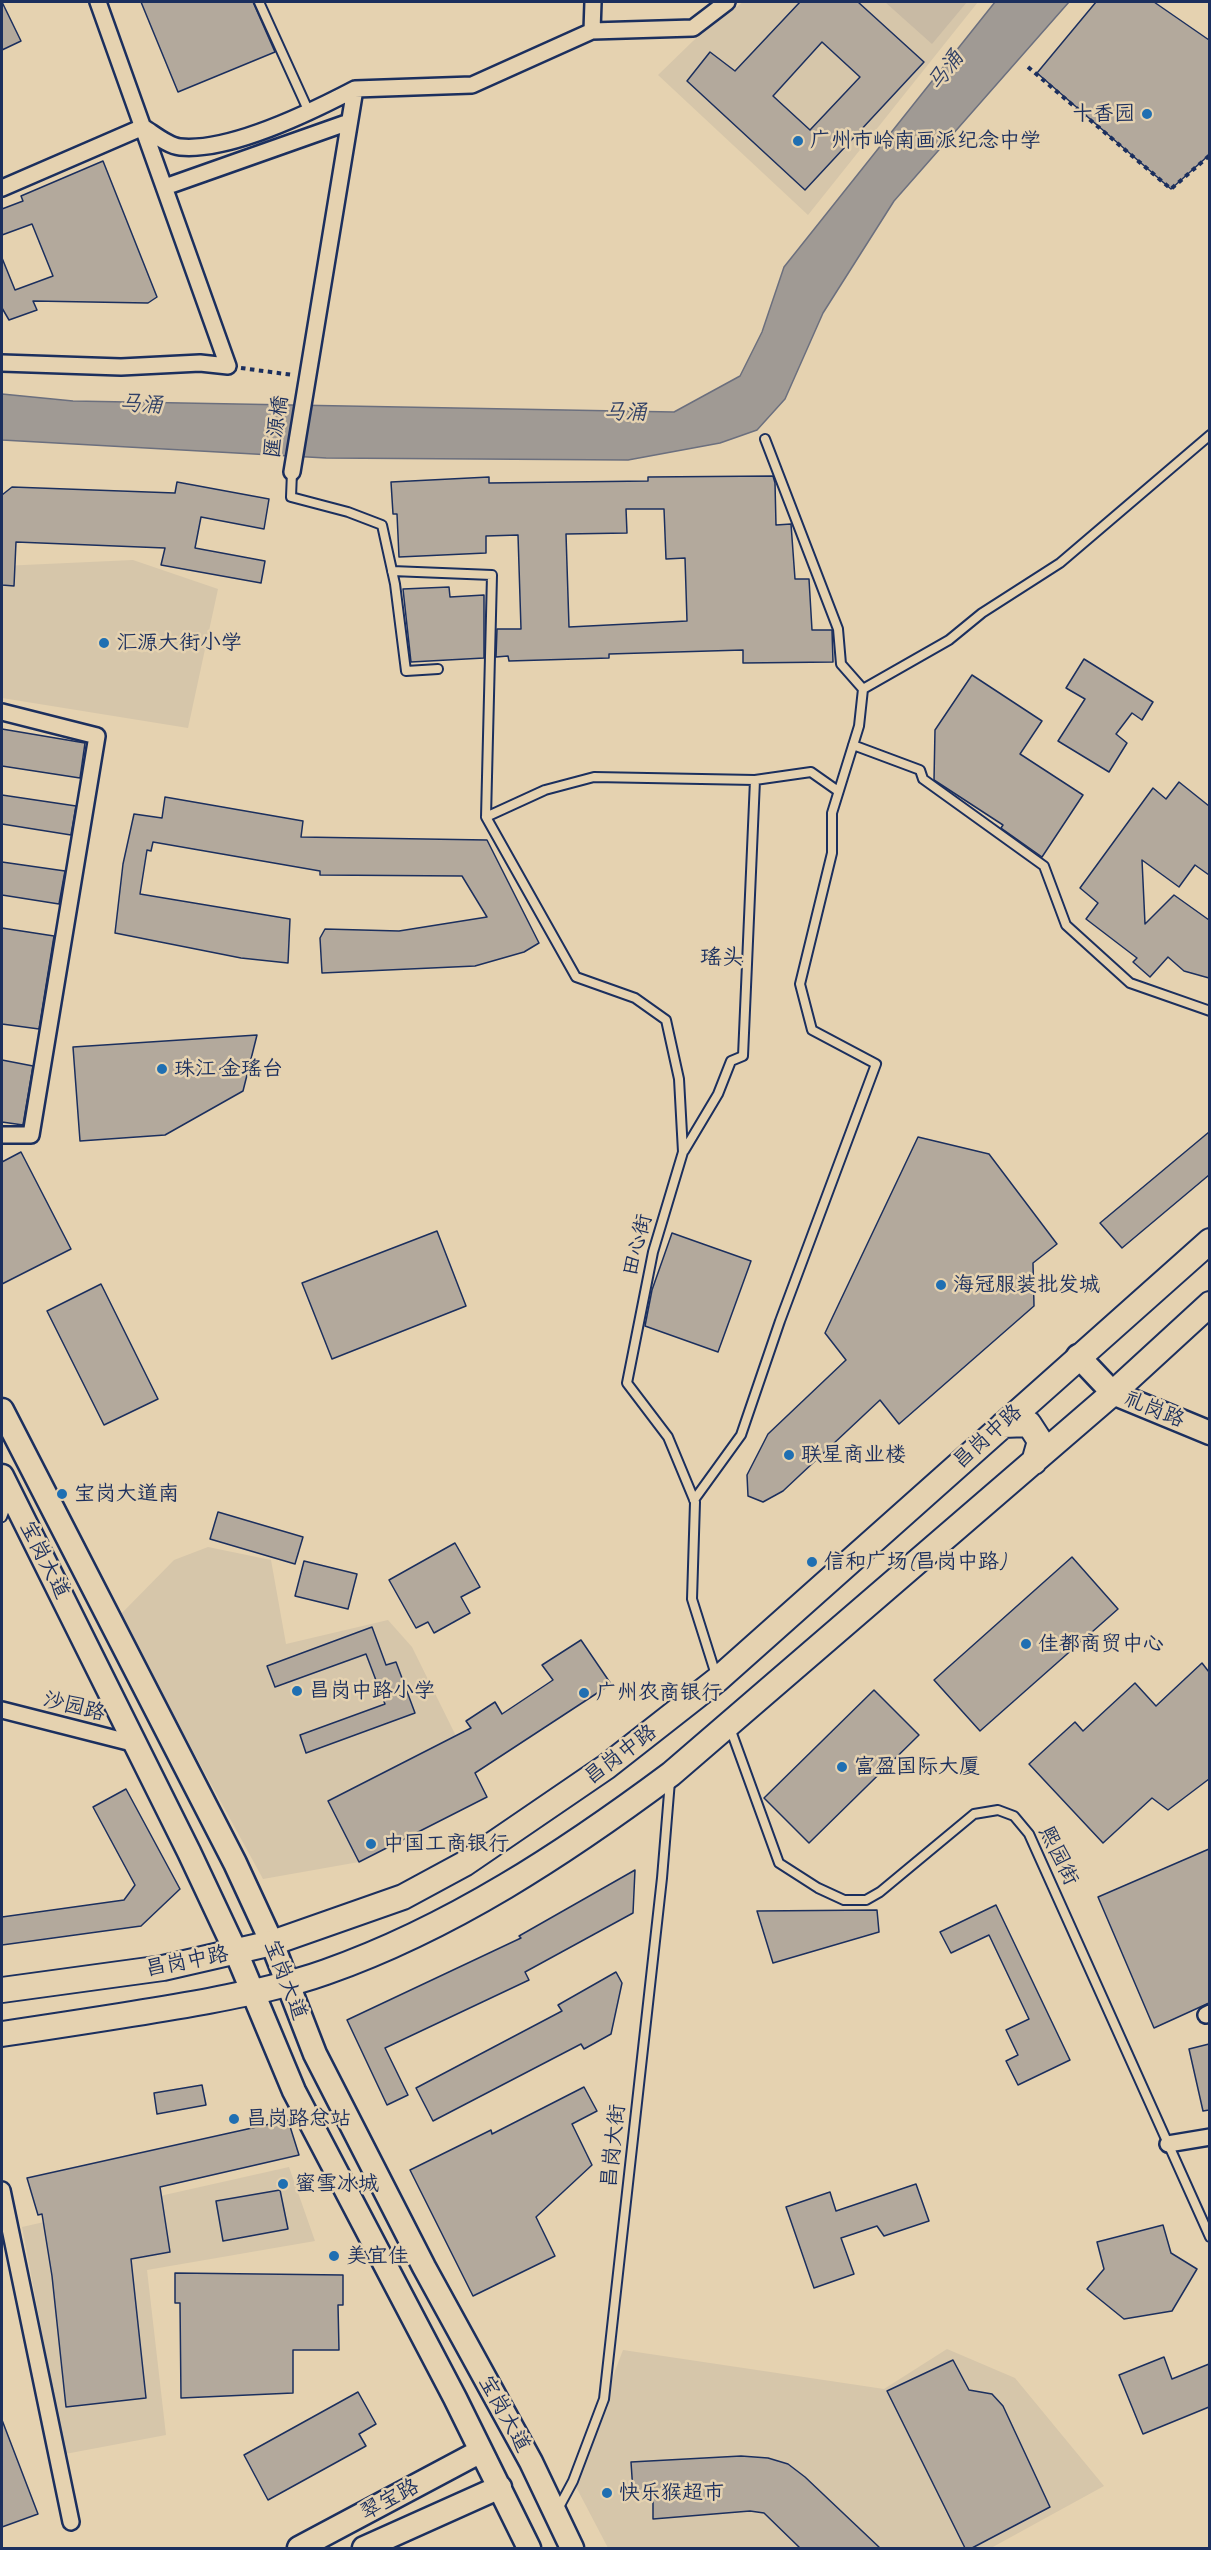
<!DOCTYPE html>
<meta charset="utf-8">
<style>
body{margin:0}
#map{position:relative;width:1211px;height:2550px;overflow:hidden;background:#e5d2b0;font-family:Caveat,sans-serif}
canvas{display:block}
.frame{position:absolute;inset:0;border:3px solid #1b2f5e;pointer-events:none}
</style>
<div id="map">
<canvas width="1211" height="2550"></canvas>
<div class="frame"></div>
</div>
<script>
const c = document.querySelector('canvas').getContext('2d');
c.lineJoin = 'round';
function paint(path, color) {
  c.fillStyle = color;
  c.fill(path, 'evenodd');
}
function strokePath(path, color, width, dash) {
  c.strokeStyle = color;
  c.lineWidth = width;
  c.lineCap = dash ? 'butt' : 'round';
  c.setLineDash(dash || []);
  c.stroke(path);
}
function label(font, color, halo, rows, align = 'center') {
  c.font = font + ' Caveat,"LXGW WenKai TC",sans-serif';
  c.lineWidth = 5;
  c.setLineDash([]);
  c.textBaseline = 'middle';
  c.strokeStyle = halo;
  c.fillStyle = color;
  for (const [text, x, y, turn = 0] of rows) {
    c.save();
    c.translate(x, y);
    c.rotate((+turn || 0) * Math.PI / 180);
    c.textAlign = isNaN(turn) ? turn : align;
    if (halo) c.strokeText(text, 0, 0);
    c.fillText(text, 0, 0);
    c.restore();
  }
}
paint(new Path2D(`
 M743,2H978L808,215L658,75L693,41Z
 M133,560L218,589L188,728L2,698V566Z
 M208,1547L271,1560L286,1644L388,1620L412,1647L456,1736L328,1801L359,1862L263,1879L119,1616L174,1560Z
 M289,2167L315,2241L147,2270L166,2435L65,2454L22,2227Z
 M947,2349L1015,2378L1104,2486L991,2548H608L573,2481L623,2350L884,2389Z`), '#d6c6aa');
paint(new Path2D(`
 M885,2H967L932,44Z`), '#c8baa4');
const water = new Path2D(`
 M995,2H1069L894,201L823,313L785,399L757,430L720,443L628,460L326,458L2,440V394L73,401L674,412L740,376L762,332L784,267Z`);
paint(water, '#a09a94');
strokePath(water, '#6b6f7e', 1.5);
const building = new Path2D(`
 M2,2L21,41L2,50Z
 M141,2H253L275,52L178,92Z
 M800,2H858L924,62L805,190L687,81L710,52L735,71ZM822,42L860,77L810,130L773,96Z
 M1096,2H1154L1209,40V155L1171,189L1037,73Z
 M103,161L157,297L148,303L33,301L37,310L9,320L2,308V258L15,290L53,276L32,224L2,235V209L23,201L21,196Z
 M773,476L775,483L776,525L791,524L795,579H809L812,630H832L833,662L743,663V650L609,654V658L509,661L508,656L496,657L497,629H521L518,535L486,536V553L399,557L397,514H393L391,482L489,477V483L648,481V477ZM626,509H664L666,559L685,558L687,621L569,627L566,534L627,533Z
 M177,482L269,499L264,529L201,517L195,548L265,561L261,583L161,565L165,548L16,542L14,586L2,585V495L12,487L175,493Z
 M449,587L450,597L484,595V658L411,662L403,589Z
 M1084,659L1153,702L1142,720L1132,713L1116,734L1127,743L1109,772L1058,741L1085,699L1066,688Z
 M972,675L1042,721L1020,754L1083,795L1042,857L1001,828L1003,825L934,780L935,730Z
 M2,729L85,743L80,778L2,766Z
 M1179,782L1209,806V875L1195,865L1179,887L1142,860L1145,924L1174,895L1209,920V978L1184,971L1168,957L1150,977L1133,962L1137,958L1086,919L1098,903L1080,888L1153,788L1166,799Z
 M2,795L76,806L71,835L2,824Z
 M165,797L303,821L301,837L487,840L539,943L524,952L475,966L322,973L320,938L325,929L399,931L487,917L462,876L320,875V871L153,842L151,851L147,850L140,894L290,919L288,963L241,958L115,933L123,864L134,814L162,818Z
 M2,862L65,871L59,904L2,895Z
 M2,928L54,936L39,1029L2,1024Z
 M257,1035L243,1091L165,1135L80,1141L73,1047Z
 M2,1060L33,1066L23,1125L2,1122Z
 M1209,1132V1175L1122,1248L1100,1223Z
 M918,1137L989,1154L1057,1244L1033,1263L1034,1306L899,1424L880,1400L783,1491L763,1502L748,1496L747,1475L768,1434L846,1360L825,1333Z
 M21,1152L71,1249L2,1284V1162Z
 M437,1231L466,1306L332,1359L302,1283Z
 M672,1233L751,1261L718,1352L645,1326L652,1290Z
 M101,1284L158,1399L104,1425L47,1311Z
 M218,1512L303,1537L295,1564L210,1539Z
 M455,1543L480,1587L461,1597L470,1613L434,1633L428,1622L416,1628L389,1580Z
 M1072,1557L1118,1609L980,1731L934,1680Z
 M304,1561L357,1574L348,1609L295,1596Z
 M372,1627L386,1665L396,1662L415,1713L306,1753L300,1735L385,1704L366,1654L275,1687L267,1666Z
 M581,1640L611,1684L475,1773L487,1797L359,1862L328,1801L471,1728L466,1721L495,1702L502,1714L553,1680L542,1665Z
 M1202,1663L1209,1672V1779L1168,1810L1152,1798L1103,1843L1029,1764L1075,1722L1083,1731L1135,1683L1156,1706Z
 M874,1690L919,1735L809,1843L764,1798Z
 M126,1789L180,1889L141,1926L2,1945V1917L124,1900L135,1885L93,1807Z
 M1209,1849V2003L1154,2028L1098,1897Z
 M635,1870L633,1913L525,1972L529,1980L385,2048L408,2095L387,2105L347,2020L521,1938L519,1936Z
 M996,1905L1070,2060L1018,2085L1006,2061L1018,2055L1006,2030L1029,2019L989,1935L951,1953L940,1932Z
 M877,1910L879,1932L773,1963L757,1911Z
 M616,1972L622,1983L611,2034L584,2049L581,2044L433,2121L416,2088L562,2011L558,2005Z
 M1209,2044V2110L1203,2111L1189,2049Z
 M202,2085L206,2105L157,2114L154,2093Z
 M584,2087L597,2111L572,2124L592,2165L536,2217L555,2256L473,2296L410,2170L491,2130L492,2134Z
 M288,2120L299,2155L160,2187L170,2252L131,2259L146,2398L66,2407L52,2276L42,2214L38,2215L27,2178Z
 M916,2184L929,2221L884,2236L877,2226L841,2238L854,2274L814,2288L786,2207L830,2192L836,2211Z
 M280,2190L288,2229L223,2241L216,2201Z
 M1163,2225L1171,2253L1197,2269L1172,2311L1124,2319L1087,2289L1104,2269L1097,2242Z
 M175,2273L343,2275V2305H338L339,2350H293V2393L181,2398L180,2303H175Z
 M1164,2357L1172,2379L1209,2364V2407L1143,2434L1119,2375Z
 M953,2360L969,2390L992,2394L1003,2406L1050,2507L972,2548H965L887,2391Z
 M358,2392L376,2424L359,2434L366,2446L268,2500L244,2455Z
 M2,2420L38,2514L2,2527Z
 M741,2456L768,2458L788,2464L805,2477L880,2548H800L764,2513L750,2511L653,2519V2493L633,2492L631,2462Z`);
paint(building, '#b3a99c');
strokePath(building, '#1b2f5e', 1.5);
const lane = new Path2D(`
 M259,2L309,112
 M292,472L291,497L348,512L382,525L395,584L406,671L438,669
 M392,571L492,575L486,817L576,977L635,998L666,1020L679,1079L683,1152L653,1252L627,1383L668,1437L695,1502L692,1599L716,1675
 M863,689L949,640L982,613L1060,563L1210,435
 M853,745L920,770L923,779L1044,866L1066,925L1130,983L1210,1011
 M486,817L545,790L594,777L755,780L811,772L838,791
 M684,1151L718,1094L731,1061L743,1056L755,780
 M694,1500L741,1435L780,1321L876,1064L812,1030L800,984L832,853V813L859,726L863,689L841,664L838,629L765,439
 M2,1517L9,1499
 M730,1728L779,1863L818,1888L844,1900H866L880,1892L974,1814L998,1810L1014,1816L1029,1834L1210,2237
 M558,2509L573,2481L604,2399L662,1878L670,1781`);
const street = new Path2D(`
 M592,31L593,2
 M143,127C153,133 168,146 180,147C230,152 311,112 355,89
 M165,187L349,122
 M2,188L143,127
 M2,363L121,367L200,363L228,366L98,2
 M292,472L355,89L472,85L592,31L693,28L727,2
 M2,712L97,736L31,1135H2
 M2,1710L136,1744
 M1206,2015L1210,2013
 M1168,2144L1210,2137
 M2,2190L71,2522`);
const secondary = new Path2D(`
 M1078,1356L1113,1393L1210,1433
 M2,1410L235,1863L272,1943L315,2054L424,2267L531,2462L572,2548
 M2,1476L189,1852L236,1952L294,2091L455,2398L529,2548
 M299,2548L481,2451
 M364,2548L500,2487`);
const primary = new Path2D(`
 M1003,1425L1029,1424L1040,1441L1034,1462
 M2,1990L163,1968L272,1943L403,1897L464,1864L606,1767L717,1680L1210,1241
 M2,2034C69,2024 136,2014 203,2002C244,1994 287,1986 326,1972C451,1928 565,1853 671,1774L1113,1393L1210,1304`);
strokePath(lane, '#1b2f5e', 12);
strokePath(street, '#1b2f5e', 20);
strokePath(secondary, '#1b2f5e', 27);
strokePath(primary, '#1b2f5e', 28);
strokePath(new Path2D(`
 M1028,67L1171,189L1210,155
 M241,368L293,375`), '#1b2f5e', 4, [4.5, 4.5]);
strokePath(lane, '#e5d2b0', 8);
strokePath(street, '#e5d2b0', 15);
strokePath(secondary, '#e5d2b0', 22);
strokePath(primary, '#e5d2b0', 24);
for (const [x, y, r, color] of [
 [1147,114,6,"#1f6fb2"],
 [798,141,6,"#1f6fb2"],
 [104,643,6,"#1f6fb2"],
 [162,1069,6,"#1f6fb2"],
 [941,1285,6,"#1f6fb2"],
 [789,1455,6,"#1f6fb2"],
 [62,1494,6,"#1f6fb2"],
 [812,1562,6,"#1f6fb2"],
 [1026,1644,6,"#1f6fb2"],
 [297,1691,6,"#1f6fb2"],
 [584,1693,6,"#1f6fb2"],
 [842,1767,6,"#1f6fb2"],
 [371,1844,6,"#1f6fb2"],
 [234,2119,6,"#1f6fb2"],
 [283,2184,6,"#1f6fb2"],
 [334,2256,6,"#1f6fb2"],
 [607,2493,6,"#1f6fb2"]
]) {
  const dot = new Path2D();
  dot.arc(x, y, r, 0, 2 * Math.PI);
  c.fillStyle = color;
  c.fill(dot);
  strokePath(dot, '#e5d2b0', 2);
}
label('21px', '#1b2f5e', '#e5d2b0', [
 ["十香园",1135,114,"right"],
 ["广州市岭南画派纪念中学",810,141],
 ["汇源大街小学",116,643],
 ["珠江·金瑶台",174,1069],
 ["海冠服装批发城",953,1285],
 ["联星商业楼",801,1455],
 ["宝岗大道南",74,1494],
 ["信和广场(昌岗中路)",824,1562],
 ["佳都商贸中心",1038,1644],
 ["昌岗中路小学",309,1691],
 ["广州农商银行",596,1693],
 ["富盈国际大厦",854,1767],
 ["中国工商银行",383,1844],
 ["昌岗路总站",246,2119],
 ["蜜雪冰城",295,2184],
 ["美宜佳",346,2256],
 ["快乐猴超市",619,2493]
], 'left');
label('21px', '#1b2f5e', '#e5d2b0', [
 ["匯源橋",277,427,-82],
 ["田心街",638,1245,-76],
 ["礼岗路",1154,1410,22],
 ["昌岗中路",988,1437,-42],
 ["宝岗大道",44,1560,63],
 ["沙园路",74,1707,14],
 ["昌岗中路",621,1755,-37],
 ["熙园街",1058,1856,64],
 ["昌岗中路",187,1962,-11],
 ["宝岗大道",285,1980,69],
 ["昌岗大街",614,2146,-84],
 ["宝岗大道",504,2414,61],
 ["翠宝路",390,2500,-28]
]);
label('italic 22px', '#2f3f66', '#e5d2b0', [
 ["马涌",946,71,-52],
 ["马涌",141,405,4],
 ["马涌",625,413,1]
]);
label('22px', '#1b2f5e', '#e5d2b0', [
 ["瑶头",722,958]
]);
</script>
